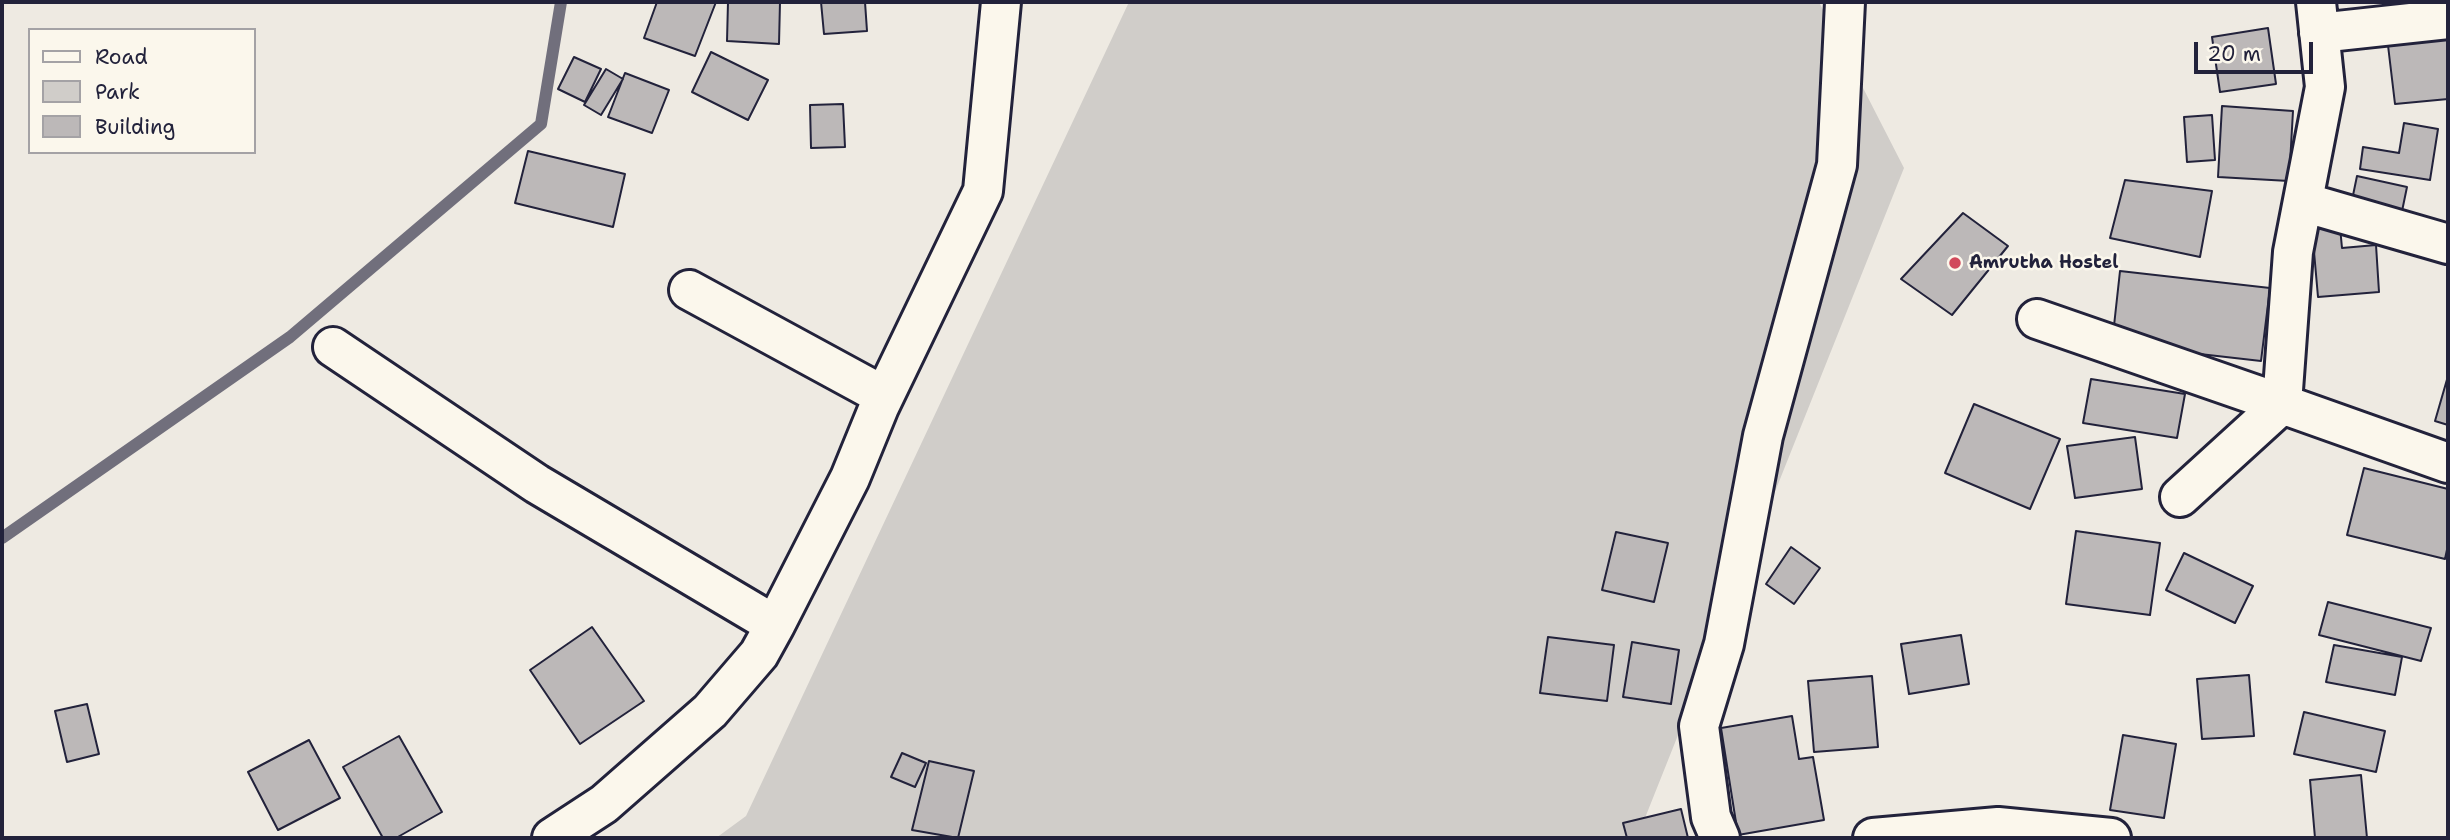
<!DOCTYPE html>
<style>
body{margin:0}
#map{position:relative;width:2450px;height:840px;overflow:hidden;background:#eeeae2;font-family:"Shantell Sans",sans-serif}
canvas{display:block}
.frame{position:absolute;inset:0;border:4px solid #22223b;pointer-events:none}
.legend{position:absolute;left:28px;top:28px;width:228px;height:126px;box-sizing:border-box;background:#fbf7ec;border:2px solid #a4a2a5;margin:0;padding:9px 12px;list-style:none;font-size:21px;color:#22223b}
.legend li{display:flex;align-items:center;gap:14px;height:35px}
.legend b{width:35px;border:2px solid #a4a2a5}
.scale{position:absolute;left:2194px;top:42px;width:119px;height:32px;box-sizing:border-box;border:4px solid #22223b;border-top:0;padding-left:9px;font-size:21px;line-height:24px;white-space:nowrap;color:#22223b;-webkit-text-stroke:5px #fbf7ec;paint-order:stroke}
</style>
<div id="map">
<canvas width="2450" height="840"></canvas>
<div class="frame"></div>
<ul class="legend">
<li><b style="height:9px;background:#fbf7ec"></b>Road</li>
<li><b style="height:19px;background:#d0cdc9"></b>Park</li>
<li><b style="height:19px;background:#bcb8b8"></b>Building</li>
</ul>
<div class="scale">20 m</div>
</div>
<script>
const c = document.querySelector('canvas').getContext('2d');
c.lineJoin = 'round';
function paint(path, color) {
  c.fillStyle = color;
  c.fill(path, 'evenodd');
}
function strokePath(path, color, width, dash) {
  c.strokeStyle = color;
  c.lineWidth = width;
  c.lineCap = dash ? 'butt' : 'round';
  c.setLineDash(dash || []);
  c.stroke(path);
}
function label(font, color, halo, rows, align = 'center') {
  c.font = font + ' "Shantell Sans",sans-serif';
  c.lineWidth = 5;
  c.setLineDash([]);
  c.textBaseline = 'middle';
  c.strokeStyle = halo;
  c.fillStyle = color;
  for (const [text, x, y, turn = 0] of rows) {
    c.save();
    c.translate(x, y);
    c.rotate((+turn || 0) * Math.PI / 180);
    c.textAlign = isNaN(turn) ? turn : align;
    if (halo) c.strokeText(text, 0, 0);
    c.fillText(text, 0, 0);
    c.restore();
  }
}
paint(new Path2D(`
 M1129,2H1819L1904,168L1637,838H716L746,816Z`), '#d0cdc9');
strokePath(new Path2D(`
 M2,538L290,337L541,124L561,2`), '#716f7c', 12);
const building = new Path2D(`
 M657,2H716L695,56L644,38Z
 M728,2H780L779,44L727,41Z
 M821,2H865L867,31L824,34Z
 M2268,28L2276,84L2220,92L2212,37Z
 M2448,30V99L2395,104L2387,37Z
 M711,52L768,80L748,120L692,92Z
 M574,57L601,69L585,102L558,89Z
 M606,69L623,79L601,115L584,105Z
 M625,73L669,90L652,133L608,117Z
 M843,104L845,147L811,148L810,105Z
 M2222,106L2293,111L2289,181L2218,177Z
 M2212,115L2215,160L2187,162L2184,117Z
 M2404,123L2438,129L2430,180L2360,169L2363,147L2399,153Z
 M528,151L625,174L613,227L515,203Z
 M2357,176L2407,187L2401,216L2351,205Z
 M2125,180L2212,191L2200,257L2110,238Z
 M1963,213L2008,246L1952,315L1901,279Z
 M2340,227L2342,248L2376,245L2379,292L2318,297L2312,229Z
 M2120,271L2270,288L2261,361L2112,344Z
 M2448,376V425L2435,421Z
 M2091,379L2185,394L2177,438L2083,423Z
 M1974,404L2060,439L2030,509L1945,473Z
 M2135,437L2142,489L2075,498L2067,446Z
 M2364,468L2448,489V545L2445,559L2347,535Z
 M2076,531L2160,543L2150,615L2066,604Z
 M1616,532L1668,543L1654,602L1602,590Z
 M1791,547L1820,568L1794,604L1766,584Z
 M2184,553L2253,586L2235,623L2166,590Z
 M2328,602L2431,628L2421,661L2319,635Z
 M592,627L644,701L580,744L530,670Z
 M1961,635L1969,684L1909,694L1901,644Z
 M1548,637L1614,645L1607,701L1540,693Z
 M1632,642L1679,650L1671,704L1623,697Z
 M2334,645L2402,657L2395,695L2326,682Z
 M2249,675L2254,736L2202,739L2197,679Z
 M1872,676L1878,747L1814,752L1808,681Z
 M87,704L99,754L67,762L55,711Z
 M2304,712L2385,731L2376,772L2294,754Z
 M1792,716L1799,759L1813,757L1824,820L1738,835L1721,728Z
 M2123,735L2176,744L2164,818L2110,810Z
 M399,736L442,812L396,838H383L343,767Z
 M309,740L340,798L278,830L248,772Z
 M902,753L926,763L915,787L891,777Z
 M929,761L974,771L958,838L912,830Z
 M2361,775L2367,838H2315L2310,780Z
 M1681,809L1688,838H1627L1623,823Z`);
paint(building, '#bcb8b8');
strokePath(building, '#22223b', 2);
const minor = new Path2D(`
 M2316,2L2325,87L2293,252L2282,404L2448,463
 M2319,33L2448,19
 M2303,202L2448,244
 M689,290L884,396
 M2037,319L2282,404L2180,497
 M333,347L537,484L775,625
 M552,838L604,804L710,711L759,654L775,625L850,478L879,407L983,191L1001,2
 M1720,838L1711,817L1699,726L1724,644L1763,436L1837,165L1845,2
 M1873,838L1998,827L2111,838`);
strokePath(minor, '#22223b', 44);
strokePath(minor, '#fbf7ec', 38);
for (const [x, y, r, color] of [
 [1955,263,7,"#d1495b"]
]) {
  const dot = new Path2D();
  dot.arc(x, y, r, 0, 2 * Math.PI);
  c.fillStyle = color;
  c.fill(dot);
  strokePath(dot, '#fbf7ec', 2.5);
}
label('bold 18px', '#22223b', '#fbf7ec', [
 ["Amrutha Hostel",1969,263]
], 'left');
</script>
